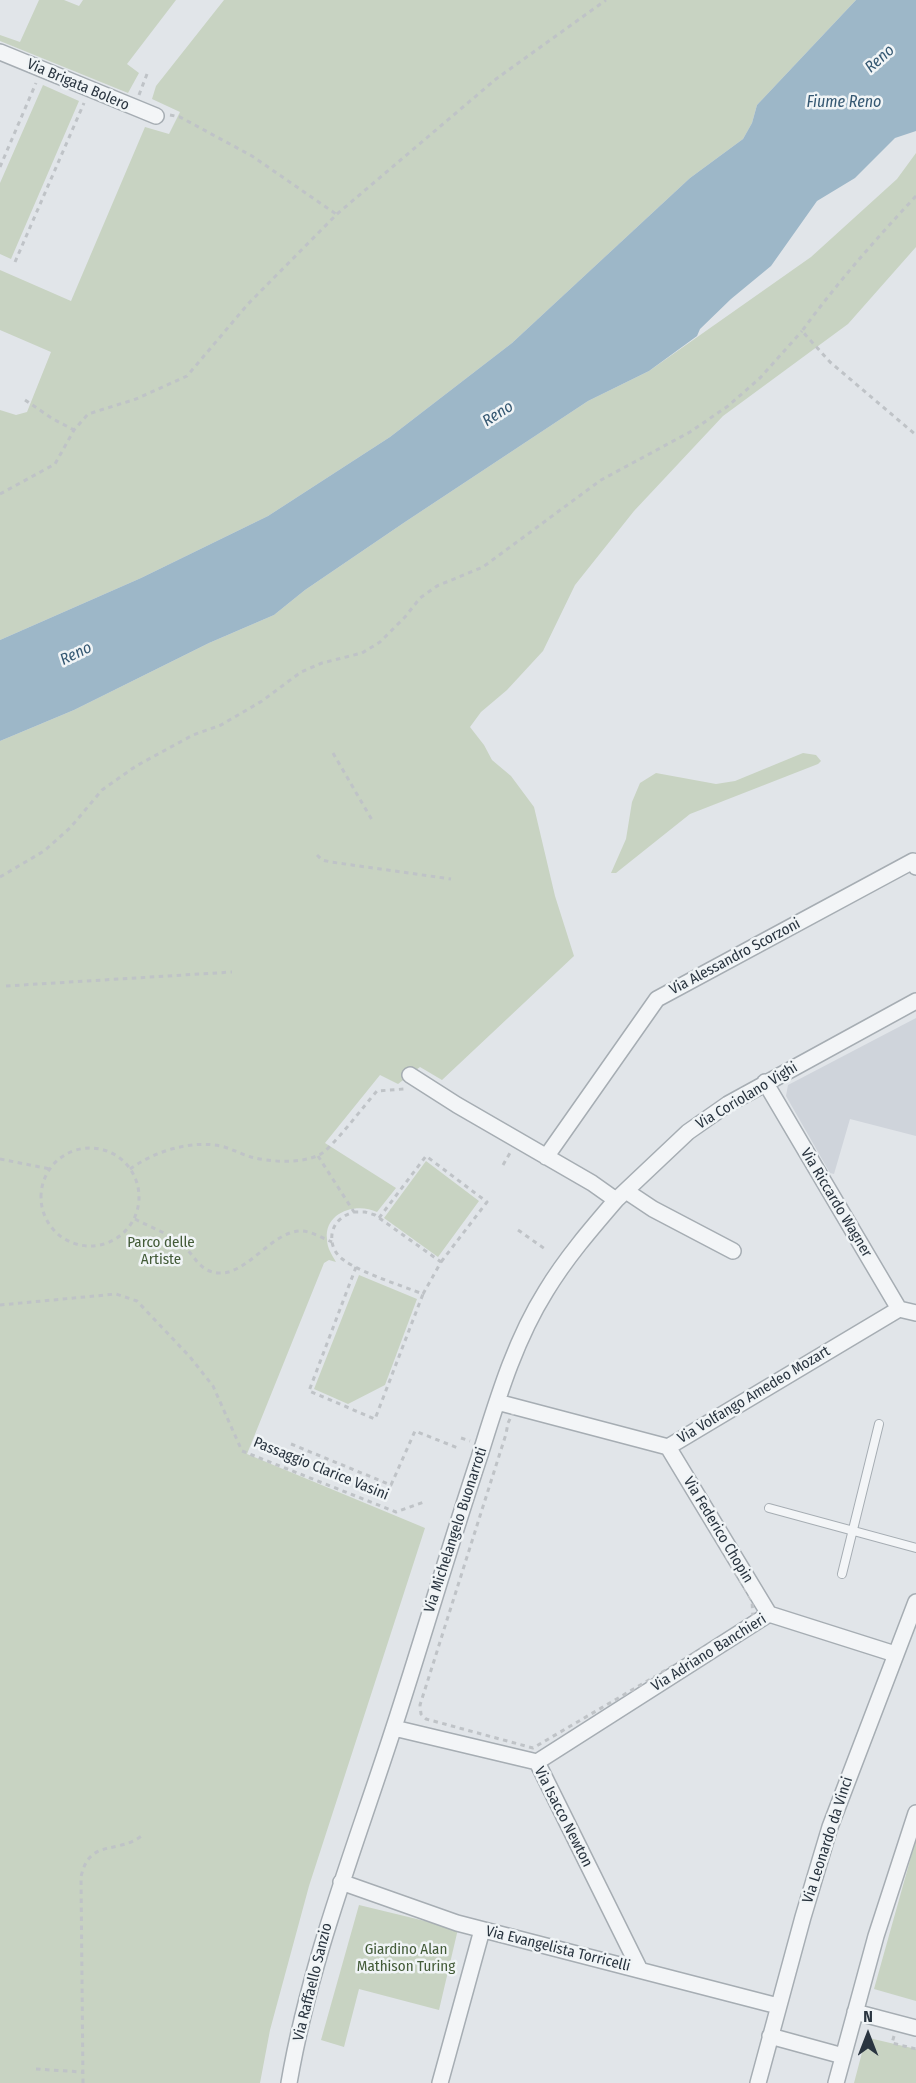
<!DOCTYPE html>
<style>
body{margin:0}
#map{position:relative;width:916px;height:2083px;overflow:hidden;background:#e1e5e9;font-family:"Fira Sans Condensed",sans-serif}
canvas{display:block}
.north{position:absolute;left:838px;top:2005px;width:60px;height:60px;-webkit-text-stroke:4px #f0f4f6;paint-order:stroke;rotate:0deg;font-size:16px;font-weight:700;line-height:24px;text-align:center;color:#2a3540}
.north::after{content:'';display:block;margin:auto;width:21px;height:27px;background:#2a3540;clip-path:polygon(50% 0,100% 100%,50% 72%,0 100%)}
</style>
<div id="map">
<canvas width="916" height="2083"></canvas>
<div class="north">N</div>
</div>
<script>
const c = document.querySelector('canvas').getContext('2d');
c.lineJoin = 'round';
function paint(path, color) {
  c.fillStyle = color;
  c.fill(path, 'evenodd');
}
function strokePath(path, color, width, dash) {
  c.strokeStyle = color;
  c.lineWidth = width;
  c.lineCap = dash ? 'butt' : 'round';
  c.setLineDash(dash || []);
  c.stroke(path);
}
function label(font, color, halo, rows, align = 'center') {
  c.font = font + ' "Fira Sans Condensed",sans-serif';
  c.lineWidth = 5;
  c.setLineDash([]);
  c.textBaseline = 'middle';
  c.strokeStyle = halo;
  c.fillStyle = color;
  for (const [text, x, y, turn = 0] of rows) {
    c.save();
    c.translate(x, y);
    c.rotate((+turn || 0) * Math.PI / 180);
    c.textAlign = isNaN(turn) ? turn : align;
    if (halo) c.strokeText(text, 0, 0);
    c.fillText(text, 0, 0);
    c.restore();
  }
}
paint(new Path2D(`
 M916,1018V1136L850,1119L834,1174L830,1173L786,1096L788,1085Z`), '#cfd4db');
paint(new Path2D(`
 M39,0H64L79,6L83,0H176L127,64L139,73L128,93L0,41V35L20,42Z
 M224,0H856L757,105L752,123L743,139L690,178L512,343L390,437L268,516L141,578L0,640V410L16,415L27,412L51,352L0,330V270L71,301L145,127L169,134L180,112L152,99L156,86Z
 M43,85L79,101L11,259L0,254V183Z
 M916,153V247L848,324L723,416L634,511L575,585L543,651L507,690L481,712L470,727L484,745L492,760L511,776L534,807L555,896L574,956L442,1080L420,1067L398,1084L380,1075L325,1143L396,1188L377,1212C357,1202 324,1212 327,1239C327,1248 332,1255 336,1262L329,1260L324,1263L247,1454L425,1528L309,1886L270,2030L260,2083H0V741L74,710L209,643L274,615L305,590L405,522L588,401L649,371L811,257L897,179Z
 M803,753L816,755L821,761L818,764L690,814L616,873H611L626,839L632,802L640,783L656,773L716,784L735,781Z
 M426,1161L479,1201L438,1257L384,1218Z
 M359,1275L417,1299L385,1385L348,1404L314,1389Z
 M916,1839V2001L874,1989Z
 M359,1905L458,1929L439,2010L359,1989L344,2047L321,2040Z
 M869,2038L916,2049V2083H854L864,2045Z`), '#c8d3c2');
paint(new Path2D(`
 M856,0H916V131L895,138L855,178L817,201L771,266L731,299L700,329L697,336L649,371L588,401L405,522L305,590L274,615L209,643L74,710L0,741V640L141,578L268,516L390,437L512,343L690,178L743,139L752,123L757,105Z`), '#9db7c8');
const lane = new Path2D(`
 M769,1508L916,1548
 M842,1574L879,1424`);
const street = new Path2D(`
 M0,52L156,116
 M410,1075L457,1105L592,1183L616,1200L688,1132L728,1104L916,1001
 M765,1082L899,1309L916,1313
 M546,1157L657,999L913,861L916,867
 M626,1191L653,1209L733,1251
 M497,1402L668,1447L899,1309
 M668,1447L769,1614
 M394,1728L537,1762L640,1970
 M537,1762L769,1614L895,1654
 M341,1882L457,1923L778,2006
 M855,2012L916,2028
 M770,2036L843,2056
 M289,2083C310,1960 356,1845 394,1727C423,1638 449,1548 479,1458C497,1401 514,1342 546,1291C566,1258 591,1229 616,1200
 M440,2083L482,1930
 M758,2083L803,1917L830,1827L916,1602
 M836,2083L876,1936L916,1813`);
strokePath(lane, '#a6adb3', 10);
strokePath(street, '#a6adb3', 18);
strokePath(new Path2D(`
 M139,95L147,74
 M170,115L180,117L252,156L336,214
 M0,167L36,83
 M916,196C875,240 837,283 802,331L830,362L916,435
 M15,262L84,103
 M25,400L53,419L74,430
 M0,494L55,464L74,430L88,414L136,399L187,376L248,304L337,214L496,79L606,0
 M333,753L372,820
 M317,855L322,860L331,862L451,879
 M0,877L44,851L70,828L102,790L136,766L193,735L221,725L262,701L301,672L322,663L362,653L380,642L405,617L420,598L437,586L483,567L601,480L690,432L728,406L760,378L802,331
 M6,986L232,972
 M41 1197a49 49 0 1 1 98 0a49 49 0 1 1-98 0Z
 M318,1156L354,1212C343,1215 334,1222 332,1234C331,1242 333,1249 338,1255C351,1270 403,1286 423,1294L441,1262L375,1215L365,1212H354
 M0,1159L50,1169
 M503,1165L510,1153
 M130,1169C155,1151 191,1140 221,1146C232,1149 241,1154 251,1157C271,1162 300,1164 319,1155C331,1150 366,1103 377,1091L404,1089
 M379,1218L426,1156L487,1202L441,1262
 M135,1219C150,1227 167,1233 180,1243C195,1254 198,1272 219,1273C247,1275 272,1231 301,1231C311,1231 322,1238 332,1242
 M518,1230L545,1249
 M356,1267L309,1391L375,1419L423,1294
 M0,1305L116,1294L137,1301L190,1357L213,1386L242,1451L396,1512L424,1502
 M514,1411L664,1449L752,1601L753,1619L533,1748L426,1719L421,1714L420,1705L506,1434L508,1423Z
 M461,1438L470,1441
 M291,1444L391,1485L415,1431L458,1448
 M894,2036L892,2043L916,2049
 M36,2069L82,2072
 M83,2083L81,1877C89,1838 117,1855 143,1835`), '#bfc3c7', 3, [4.5, 4.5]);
strokePath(lane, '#f3f5f7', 8);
strokePath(street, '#f3f5f7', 15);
label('15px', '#2a3540', '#f0f4f6', [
 ["Via Brigata Bolero",78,85,23],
 ["Via Alessandro Scorzoni",735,957,-28],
 ["Via Coriolano Vighi",747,1096,-31],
 ["Via Riccardo Wagner",836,1203,59],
 ["Via Volfango Amedeo Mozart",754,1395,-31],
 ["Passaggio Clarice Vasini",321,1469,22],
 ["Via Michelangelo Buonarroti",456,1530,-72],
 ["Via Federico Chopin",718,1530,59],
 ["Via Adriano Banchieri",709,1653,-32],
 ["Via Isacco Newton",563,1817,63],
 ["Via Leonardo da Vinci",828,1840,-72],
 ["Via Evangelista Torricelli",558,1949,14],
 ["Via Raffaello Sanzio",313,1982,-76]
]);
label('15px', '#435b38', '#f0f4f6', [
 ["Parco delle",161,1243],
 ["Artiste",161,1260],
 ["Giardino Alan",406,1950],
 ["Mathison Turing",406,1967]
]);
label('italic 16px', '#355872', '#f0f4f6', [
 ["Reno",880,59,-42],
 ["Fiume Reno",844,103],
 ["Reno",498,414,-33],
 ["Reno",76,654,-26]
]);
</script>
